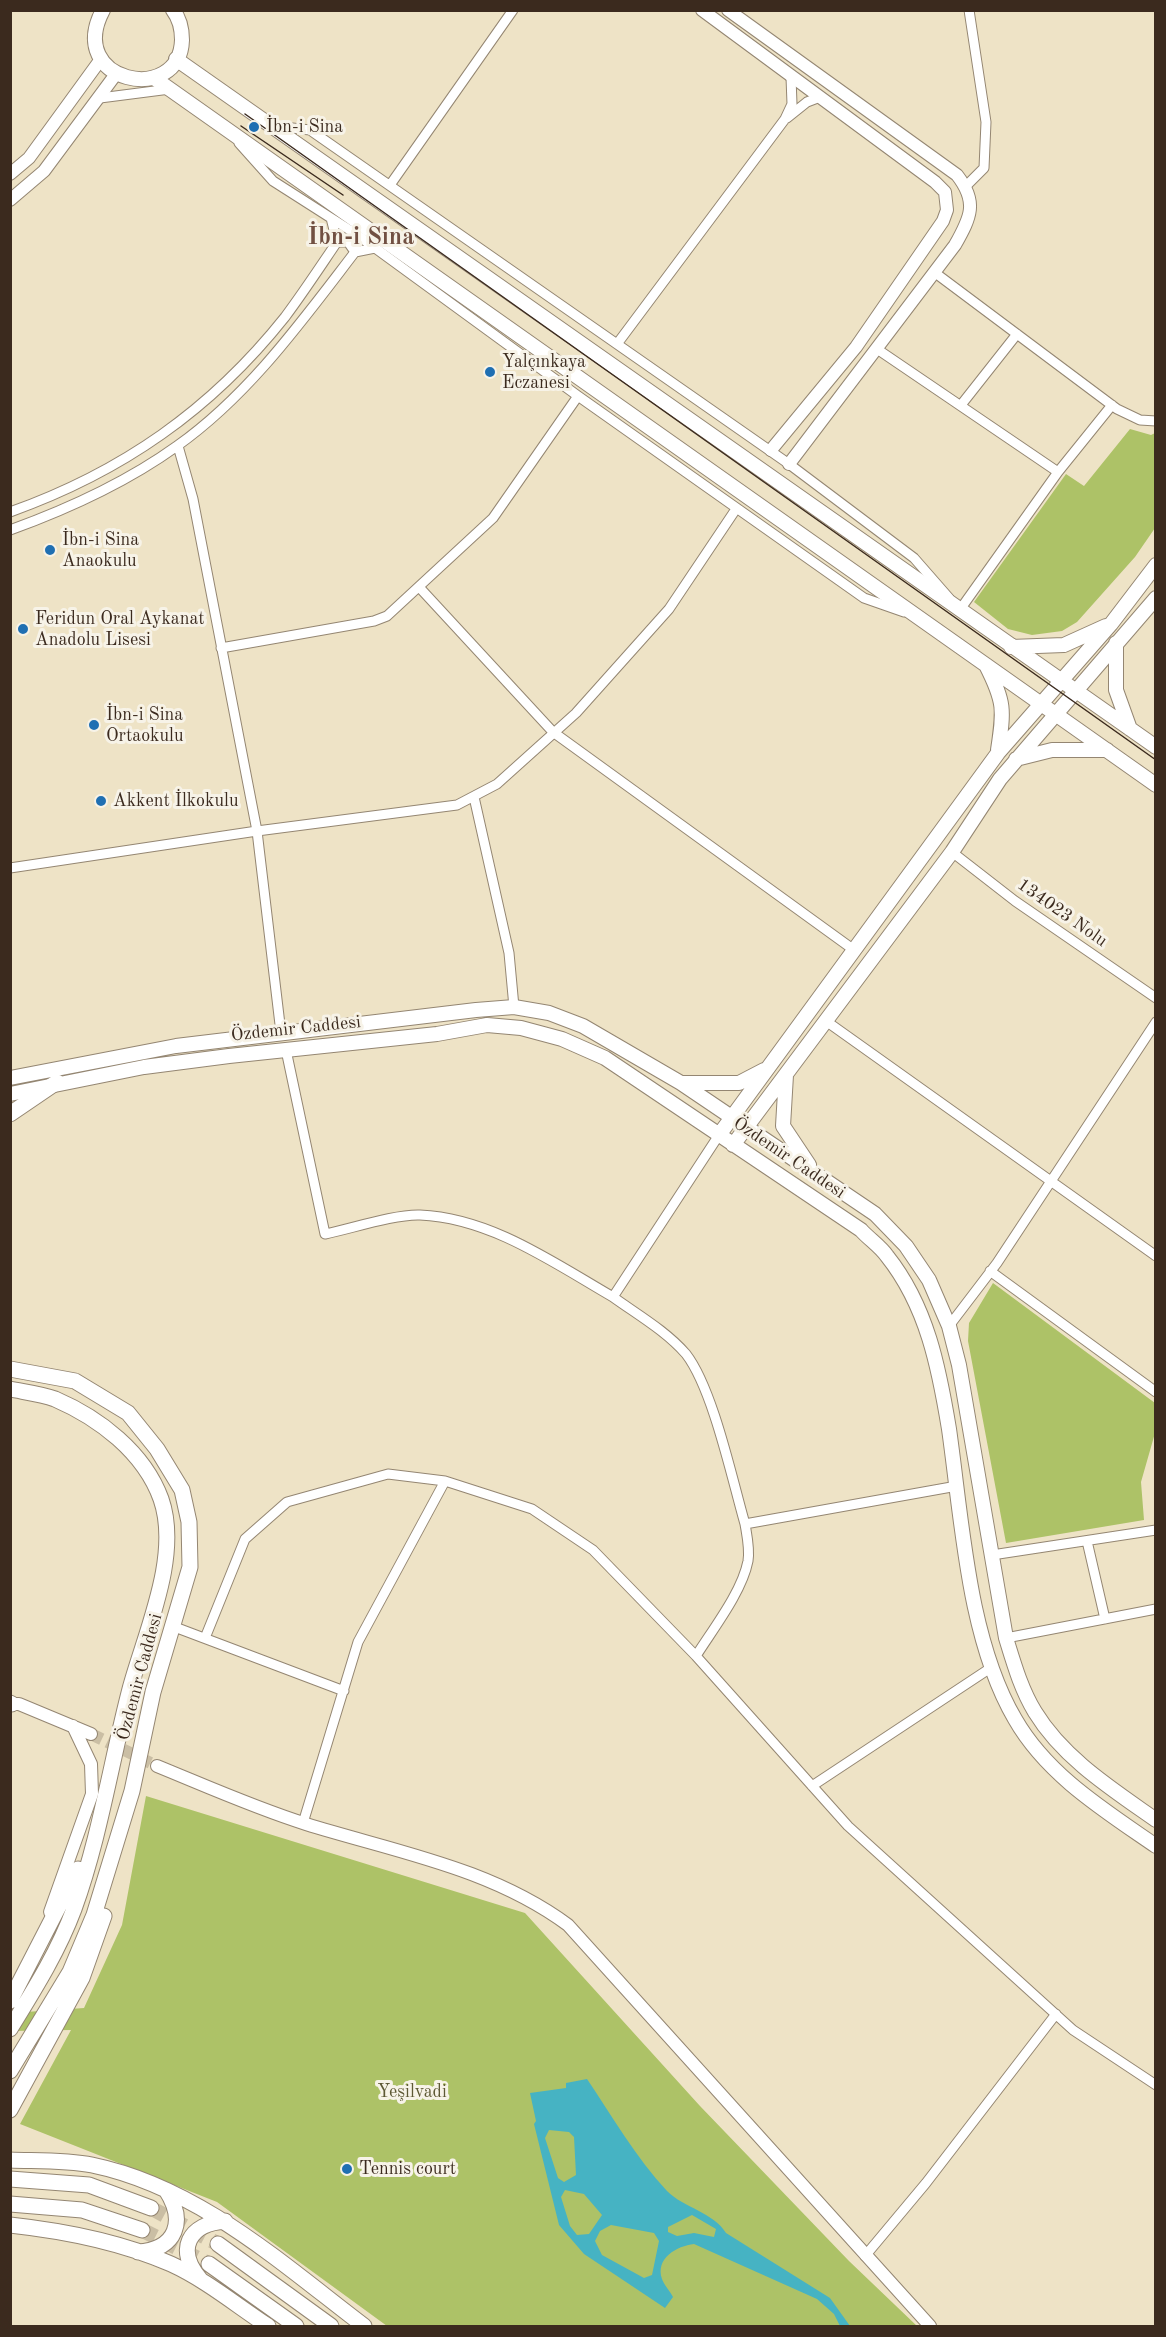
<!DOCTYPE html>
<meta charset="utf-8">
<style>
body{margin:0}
#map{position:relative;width:1166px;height:2337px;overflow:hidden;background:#eee3c6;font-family:"Old Standard TT",serif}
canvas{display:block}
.frame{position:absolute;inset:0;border:12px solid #3b2a1e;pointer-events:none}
</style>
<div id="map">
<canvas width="1166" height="2337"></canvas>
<div class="frame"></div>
</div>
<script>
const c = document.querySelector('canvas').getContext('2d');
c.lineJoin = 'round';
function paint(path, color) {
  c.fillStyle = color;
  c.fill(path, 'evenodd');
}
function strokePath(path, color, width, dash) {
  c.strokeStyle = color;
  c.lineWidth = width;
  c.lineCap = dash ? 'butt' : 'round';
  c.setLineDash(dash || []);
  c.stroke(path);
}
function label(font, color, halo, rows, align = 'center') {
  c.font = font + ' "Old Standard TT",serif';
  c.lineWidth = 6;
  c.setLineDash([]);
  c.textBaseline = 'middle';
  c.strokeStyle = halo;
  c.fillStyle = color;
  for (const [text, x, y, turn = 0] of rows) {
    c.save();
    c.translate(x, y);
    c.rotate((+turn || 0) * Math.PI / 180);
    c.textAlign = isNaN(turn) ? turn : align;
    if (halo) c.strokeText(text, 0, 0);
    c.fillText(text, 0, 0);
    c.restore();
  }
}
paint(new Path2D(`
 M1130,429L1151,435L1155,433V528L1135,557L1077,622L1062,631L1032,635L1008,629L974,602L1066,474L1084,486Z
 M993,1283L1155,1403V1433L1141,1482L1144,1520L1006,1543L968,1341L969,1323Z
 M146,1796L525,1913L700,2106L849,2261L917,2326H387L217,2202L20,2124L71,2030L11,2031V2013L84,2008L122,1925Z`), '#adc267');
paint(new Path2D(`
 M587,2079C612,2116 636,2158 667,2191C684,2208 713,2212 726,2233L830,2298L850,2326H840L834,2314L817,2299L694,2244C677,2246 655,2258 662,2279C664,2285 670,2291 673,2297L665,2308L584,2254L559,2225L534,2124L536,2121L530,2093L566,2088V2083ZM549,2130L569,2132L574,2137L576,2175L564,2182L558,2178L545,2138ZM565,2190L584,2194L602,2215L589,2234L577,2235L570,2226L561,2197ZM692,2215L716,2229L714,2237L694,2233L677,2236L668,2232V2227ZM611,2225L654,2233L659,2241L652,2275L644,2278L602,2255L595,2241L600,2231Z`), '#46b3c3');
strokePath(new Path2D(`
 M91,1734L157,1766`), '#cabea4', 12, [12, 6]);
strokePath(new Path2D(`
 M151,2208L218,2244
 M142,2230L209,2264`), '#cabea4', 15, [15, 8]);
const minor = new Path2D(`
 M100,98L170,89
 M787,118L807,102L820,97
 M275,126L310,130L789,464L914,558L949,598
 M239,143L273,181L356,234L578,396L864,598L904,612
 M390,185L513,10
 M966,186L984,168L986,122L969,10
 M337,242H348L355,252
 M934,272L1117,409L1140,420L1156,421
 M617,344L785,119L792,104L791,77
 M877,349L1058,472
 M961,405L1017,334
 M178,446L193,499L257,831L281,1033
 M10,512C122,472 211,410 285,317C303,293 320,267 337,242L331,218
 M10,530C68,509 127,482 177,446C249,395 302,321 355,252L375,248
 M419,587L553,732L854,950
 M958,609L959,611L1058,472L1112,405
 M221,648L374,621L387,616L493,518L578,396
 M474,797L509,953L514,1007
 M952,852L1015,901L1156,998
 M10,868L257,831L457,805L497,784L576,713L669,609L736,509
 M826,1021L1156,1256
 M286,1050L325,1234C350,1229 395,1214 420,1215C491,1218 554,1263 613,1297
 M990,1271L1156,1392
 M949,1326L997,1263L1156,1022
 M745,1524L957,1486
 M1087,1541L1105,1619
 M992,1555L1156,1530
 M172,1626L344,1691
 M205,1638L245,1539L287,1502L388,1474L445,1481L532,1509L593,1550L696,1656L848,1826L1073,2030L1156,2085
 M1006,1638L1156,1609
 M696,1656C713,1629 742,1592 748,1561C750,1549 747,1536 745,1524C732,1479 713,1389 686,1354C666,1331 638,1315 613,1297L719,1135
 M812,1786L992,1667
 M303,1823L358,1642L445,1481
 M865,2256L926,2183L1056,2014`);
const tertiary = new Path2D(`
 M702,10L935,182L945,192L947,210L943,221L856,347L771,450
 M728,10L957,175C978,202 971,217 955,245L789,464
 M10,174L29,158L101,59
 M10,200L44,171L116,74
 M10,1704H19L91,1734
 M157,1766C206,1786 255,1808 306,1824C396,1852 491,1868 568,1925L930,2326
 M50,1912L92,1794L91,1764L73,1726`);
const secondary = new Path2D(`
 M103,10C64,83 180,106 182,40C182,29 180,19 173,10
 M176,59L1156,747
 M154,78L1156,785
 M1116,643V690L1130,729
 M1011,647L1064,645L1106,626
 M986,665C1005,702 1004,710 998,750
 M1016,759L1052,750H1107
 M786,1075L783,1126L809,1165
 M10,1078L176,1046L476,1010L514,1007L549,1013L583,1026L681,1083L875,1214L906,1246L929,1280L949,1326L959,1365L1006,1638C1014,1664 1021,1689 1035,1712C1063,1758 1112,1789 1156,1820
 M681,1083H739L764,1070
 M10,1094L144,1067L229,1056L437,1034L487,1025L521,1028L562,1039L605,1058L861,1230C869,1239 880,1246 887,1256C927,1306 939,1368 949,1429C962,1520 968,1639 1015,1719C1047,1775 1104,1810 1156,1846
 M719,1135L998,753L1111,624L1156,565
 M733,1145L952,852L1000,779L1156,598`);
const primary = new Path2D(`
 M10,1114L57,1082
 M10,1369L75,1381L128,1413L157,1449L182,1490L189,1522L190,1567L153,1692L132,1791L94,1915L70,1972L10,2071
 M10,1389C25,1392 42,1394 55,1399C99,1418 144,1452 161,1499C181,1556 145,1633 130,1689C111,1762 100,1837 74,1909C58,1952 34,1990 10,2029
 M10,1703L12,1704
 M10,2001L78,1869
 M10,2110L82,1978L104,1916
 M10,2160C37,2161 67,2160 92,2165C198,2187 281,2263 364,2326
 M10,2179L89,2185L151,2208
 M10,2204L82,2210L142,2230
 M10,2225C65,2231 121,2242 171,2264C206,2280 236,2305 268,2326
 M218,2244L331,2326
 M138,2252C177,2249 186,2221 166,2190
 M209,2264L296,2326
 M200,2279C175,2249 189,2224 225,2221`);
strokePath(minor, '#948672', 11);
strokePath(tertiary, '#948672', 14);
strokePath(secondary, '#948672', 16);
strokePath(primary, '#948672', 17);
strokePath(minor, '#fff', 9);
strokePath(tertiary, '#fff', 12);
strokePath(secondary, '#fff', 14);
strokePath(primary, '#fff', 15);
strokePath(new Path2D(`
 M245,114L1156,760
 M241,126L343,195`), '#3b2a1e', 1.5);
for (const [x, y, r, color] of [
 [254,127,6,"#1f6fb2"],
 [490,372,6,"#1f6fb2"],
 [50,550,6,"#1f6fb2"],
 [23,629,6,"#1f6fb2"],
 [94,725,6,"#1f6fb2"],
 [101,801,6,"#1f6fb2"],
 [347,2169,6,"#1f6fb2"]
]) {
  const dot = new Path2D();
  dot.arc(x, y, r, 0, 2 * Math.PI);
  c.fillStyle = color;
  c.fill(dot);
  strokePath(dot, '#f7f3e8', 2);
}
label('18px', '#3b2a1e', '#f7f3e8', [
 ["İbn-i Sina",266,127],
 ["Yalçınkaya",502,362],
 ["Eczanesi",502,383],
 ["İbn-i Sina",62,540],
 ["Anaokulu",62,561],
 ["Feridun Oral Aykanat",35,619],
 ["Anadolu Lisesi",35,640],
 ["İbn-i Sina",106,715],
 ["Ortaokulu",106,736],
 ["Akkent İlkokulu",113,801],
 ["Tennis court",359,2169]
], 'left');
label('18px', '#3b2a1e', '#f7f3e8', [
 ["134023 Nolu",1062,913,35],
 ["Özdemir Caddesi",296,1029,-6],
 ["Özdemir Caddesi",789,1158,34],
 ["Özdemir Caddesi",140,1677,-75]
]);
label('18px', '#5d5834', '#f7f3e8', [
 ["Yeşilvadi",412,2092]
]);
label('bold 24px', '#715042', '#f7f3e8', [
 ["İbn-i Sina",361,238]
]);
</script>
